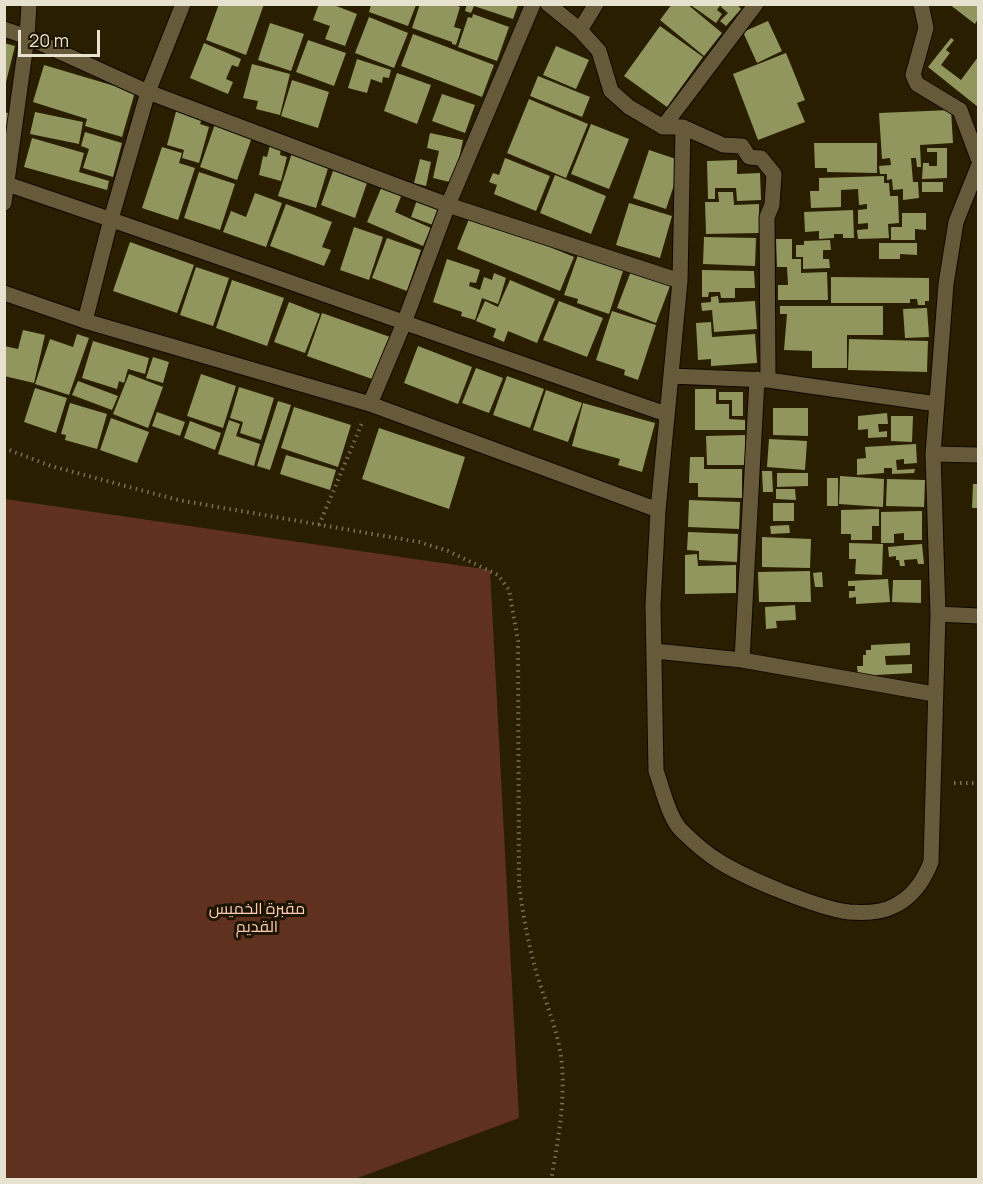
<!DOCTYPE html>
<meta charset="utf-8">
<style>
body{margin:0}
#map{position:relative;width:983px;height:1184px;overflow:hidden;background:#291e00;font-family:Manrope,sans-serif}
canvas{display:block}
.frame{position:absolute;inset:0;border:6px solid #e7e1cf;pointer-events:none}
.scale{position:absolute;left:18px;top:30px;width:82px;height:27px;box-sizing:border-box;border:3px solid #e7e1cf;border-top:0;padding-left:8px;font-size:18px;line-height:21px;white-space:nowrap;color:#e7e1cf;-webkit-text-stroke:4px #1d1501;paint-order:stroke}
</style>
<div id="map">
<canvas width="983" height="1184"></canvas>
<div class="frame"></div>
<div class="scale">20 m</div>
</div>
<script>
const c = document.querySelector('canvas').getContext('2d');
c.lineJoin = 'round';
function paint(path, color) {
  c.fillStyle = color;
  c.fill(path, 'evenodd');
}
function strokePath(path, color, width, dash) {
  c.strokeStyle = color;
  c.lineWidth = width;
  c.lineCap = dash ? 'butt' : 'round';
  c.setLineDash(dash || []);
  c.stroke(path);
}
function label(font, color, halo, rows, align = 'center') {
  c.font = font + ' Manrope,Cairo,sans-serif';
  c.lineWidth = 6;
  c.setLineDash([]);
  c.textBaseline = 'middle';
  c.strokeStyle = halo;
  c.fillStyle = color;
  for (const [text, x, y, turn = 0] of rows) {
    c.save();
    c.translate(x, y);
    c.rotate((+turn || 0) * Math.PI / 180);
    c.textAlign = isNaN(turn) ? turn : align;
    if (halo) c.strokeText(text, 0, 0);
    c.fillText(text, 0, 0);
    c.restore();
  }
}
paint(new Path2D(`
 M5,499L490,570L519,1118L355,1179H5Z`), '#5f311e');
paint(new Path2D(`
 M219,4H264L246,55L206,40Z
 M319,4H331L357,14L345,46L325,39L330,26L313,20Z
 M420,4H452L460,7L454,27L461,29L456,45L452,44V42L412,28Z
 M467,4L474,5H518L513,19L474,6L471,13L465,11Z
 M672,4H687L722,33L704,56L660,20Z
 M693,4H721L717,10L722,14L716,23L692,6Z
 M723,4H737L741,9L726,26L720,21L728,13L721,7Z
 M949,4H975L978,7V19L975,24Z
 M371,5H416L408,26L369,12Z
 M473,14L509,27L497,61L458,47L468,17L472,18Z
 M369,17L408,33L394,68L355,53Z
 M768,21L782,51L757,63L743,32Z
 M270,23L304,34L291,71L258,60Z
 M660,26L703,57L667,107L624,76Z
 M413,34L494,65L482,97L401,66Z
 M951,38L954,40L946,50L950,53L941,65L961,80L978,57V107L928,67Z
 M308,40L346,53L334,86L296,72Z
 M4,43L15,46L5,86H4Z
 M204,43L241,59L238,67L232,65L226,79L233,82L228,94L190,78Z
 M556,46L589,60L576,89L543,75Z
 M786,53L805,100L797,103L805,122L758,140L733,74Z
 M357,59L391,70L389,78L383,77L382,83L371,79L367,93L348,88Z
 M252,64L290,74L280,115L256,109L258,101L243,98Z
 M44,65L135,92L122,137L85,126L87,119L33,102Z
 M397,73L431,85L417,124L384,111Z
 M538,76L590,97L582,117L530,96Z
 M292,80L329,92L318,128L281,116Z
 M442,94L475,105L465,133L432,121Z
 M529,99L588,124L566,178L507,153Z
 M177,108L202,119L200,124L209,127L199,163L182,158L184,150L167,145Z
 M951,110L953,143L920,145L921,167H917L916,158H911L913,182H918L919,198L903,200V189L893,190L892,179L887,180V174H880L879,166L891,165L890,158L882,159L879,113Z
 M4,112L11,114L5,137H4Z
 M35,112L83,122L79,144L30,134Z
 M215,124L252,137L237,180L200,167Z
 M591,124L629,139L609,189L571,174Z
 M85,132L122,143L113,177L83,168L89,149L81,146Z
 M430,133L463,140L454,183L433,178L439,151L427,148Z
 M32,138L84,153L79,172L109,181L107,190L24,167Z
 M814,143H877V173L827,172V168H815Z
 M270,145L281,148L280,155L287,157L281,181L259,175L263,156L267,157Z
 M162,147L182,153L179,163L195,168L178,220L142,208Z
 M927,148H947V178L922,179L923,163H929V166H937V152H927Z
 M649,150L682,161L666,209L633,198Z
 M292,153L329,165L316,208L278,196Z
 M505,158L550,176L536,211L494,194L497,185L489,182L493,173L499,175Z
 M420,159L431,162L426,186L414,183Z
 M737,160V174L760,173L761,200L737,201L736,188H715V199H708L707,161Z
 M334,168L368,180L355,218L321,205Z
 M199,172L235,184L220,230L184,218Z
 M555,175L606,196L591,234L540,213Z
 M884,176V183H889L890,196H898L899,223L888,224L889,238L858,239L857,230L868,229V223L858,224V210L867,209V204L859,205L858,189L841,190V207L811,208L810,191H819V178Z
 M922,182H943V192H922Z
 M382,186L402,194L395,212L431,228L423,246L367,222Z
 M718,192H733L734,205L759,204V233L706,234L705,202H719Z
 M255,193L282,203L266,247L223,232L231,211L246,217Z
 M417,200L439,207L433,225L411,217Z
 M629,203L672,216L660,258L616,245Z
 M286,204L332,222L322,247L331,250L324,266L270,246Z
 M853,210L854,238H843V234H834V238L819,239V231L805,232L804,212Z
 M902,213H926V230L915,229V240H891V227H902Z
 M471,214L574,257L560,291L457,249Z
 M354,227L383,237L369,280L340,270Z
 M704,237L756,238L755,266L703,264Z
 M387,238L421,250L407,291L372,278Z
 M776,239H792V259H801V273L827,272L828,300H778V285H788L787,267H777Z
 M830,240L831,250H823V259H829L830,268L803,269V257H796V245H804V241Z
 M130,242L194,265L177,313L113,291Z
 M879,243H917V255L900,254V259H879Z
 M579,252L624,268L609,314L577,303L578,299L564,295Z
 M447,259L480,270L476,283L470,282L469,286L480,290L484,277L492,280L494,273L506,278L498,304L482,298L475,320L461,316L462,312L433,302Z
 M196,267L229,278L213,326L180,315Z
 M702,270L754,271L755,288H735V298H721L720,292H709L708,297H702Z
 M631,271L670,286L656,323L617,308Z
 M831,277L929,278V301H925V305H918L917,299H910V303H831Z
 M232,280L284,298L267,346L216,328Z
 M510,280L555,299L537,343L508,331L504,342L493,337L496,329L476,321L485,301L498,307Z
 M718,296L719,303L755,301L757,329L714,332L712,310L702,311L701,303L711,302V297Z
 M559,301L603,318L587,357L543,340Z
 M289,302L320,314L305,353L274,342Z
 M780,306H883V335H847V368H812V351L784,350L787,314H780Z
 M927,308L929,337L905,338L903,309Z
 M612,311L656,325L638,380L624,375L625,370L596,360Z
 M322,313L390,337L375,380L307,356Z
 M711,322L712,337L755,334L757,363L711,366V359L698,360L696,323Z
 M23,330L45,335L34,383L4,376V346L18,349Z
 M77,334L89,338L69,395L35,384L50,339L73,347Z
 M849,339L928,341L927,372L848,370Z
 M93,341L149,358L145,374L128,369L124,383L119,381L117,389L82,378Z
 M418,346L472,367L458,404L404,383Z
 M153,357L169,362L163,383L146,378Z
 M476,368L503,378L489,413L462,403Z
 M129,374L163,387L148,428L113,414Z
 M201,374L236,386L223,428L187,416Z
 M507,376L544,389L530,428L493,415Z
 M78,381L118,396L112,410L72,395Z
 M239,387L274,398L261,440L240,433L243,422L230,418Z
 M35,388L67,398L56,433L24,422Z
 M695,389H716V404H729V419L745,420V430H695Z
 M546,390L582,403L568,442L533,430Z
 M719,392H743V416H732V400H719Z
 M278,401L291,405L270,470L257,466Z
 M70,403L107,414L97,449L65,440L66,435L61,434Z
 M583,403L655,423L642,472L618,465L620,459L572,446Z
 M294,407L351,425L338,467L281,448Z
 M773,408H808V436L773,435Z
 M157,412L185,422L180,436L152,426Z
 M887,413L888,424H878L879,432L887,431V437L868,438V429L858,430V416Z
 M891,416H913L912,442L891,441Z
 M111,418L149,432L137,463L100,450Z
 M229,420L240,424L236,436L260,444L254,466L218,454Z
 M190,421L221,433L215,450L184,438Z
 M379,428L465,457L449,509L362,479Z
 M745,435L746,465H707L706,436Z
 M769,439L807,441L805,470L767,467Z
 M916,444L917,463L904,464V459L896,460L897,470L915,469L914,473L892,474V468H884V473L857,475V459L866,458L865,447Z
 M286,455L336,470L330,490L280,474Z
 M690,457H704V469H742V498L698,497V483H689Z
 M762,471H772L773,492H763Z
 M777,473H808V486L777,487Z
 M840,476L884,479L883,507L839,504Z
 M827,478H838V506H827Z
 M887,479L925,480L924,507L886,506Z
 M973,484H978V508H972Z
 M776,489H795L796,500L776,499Z
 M689,500L740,502L739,529L688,527Z
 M773,503H794V521H773Z
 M879,509V526H872V540H851V534H841V510Z
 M922,511V540H904V533L894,534V543H881V512Z
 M789,525L790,533L771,534L770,526Z
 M688,532L738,534L737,562L699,560V551L687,550Z
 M762,537L811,539L810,568L762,567Z
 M849,543L883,544L882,575L855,574L856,559H849Z
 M922,544L924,564H918L917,559L904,560L905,566H900L899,560H896V556L889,557L888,547Z
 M697,554L698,566L736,565V593L685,594V555Z
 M810,571L811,602H759L758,572Z
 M822,572L823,587H815L813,573Z
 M888,579L890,602L856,604V597L849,598V591H855V586H848V581Z
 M893,580H921V603L892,602Z
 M795,605L796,620L776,621L777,628L766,629L765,607Z
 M910,643V655L885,656L886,665L912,664V673L858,676L857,666H863V655H866V650H871V645Z`), '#90965e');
const minor = new Path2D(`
 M548,4L580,30L599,51L611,91L629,107L663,127H683L723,145L742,146L749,157L761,158L774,174L772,205L767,217L768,380
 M921,4L926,28L913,75L917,84L960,110L978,158
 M4,29L27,37L148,92L448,205L680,281
 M580,30L596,4
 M663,127L756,4
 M683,127L680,281L658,510L653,605L656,771C662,787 669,818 681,830C692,841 707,854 720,862C748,879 817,908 849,912C863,913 881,913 894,906C913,897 924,880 931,862L938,614L933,454L946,284L956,222L978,167
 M4,183C226,258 445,338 666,414
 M4,203L27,37L29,4
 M4,293L85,321L370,404L658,510
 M85,321L111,219L148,92L183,4
 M671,376L768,380L937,404
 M370,404L404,323L448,205L533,4
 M933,454L978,455
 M938,614L978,616
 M655,651L742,660L757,379
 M742,660L934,694`);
strokePath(minor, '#100800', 17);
strokePath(new Path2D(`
 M4,448L51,466L178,500L419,542L448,551L498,575L509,590L518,641L519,885C523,914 528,943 536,971C545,1002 559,1032 562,1065C565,1103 558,1142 551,1180
 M319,525L362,423
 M954,783H978`), '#786f56', 4, [1.5, 4.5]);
strokePath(minor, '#665a3a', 15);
label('16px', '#fecbb7', '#1d1501', [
 ["مقبرة الخميس",257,910],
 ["القديم",257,928]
]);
</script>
